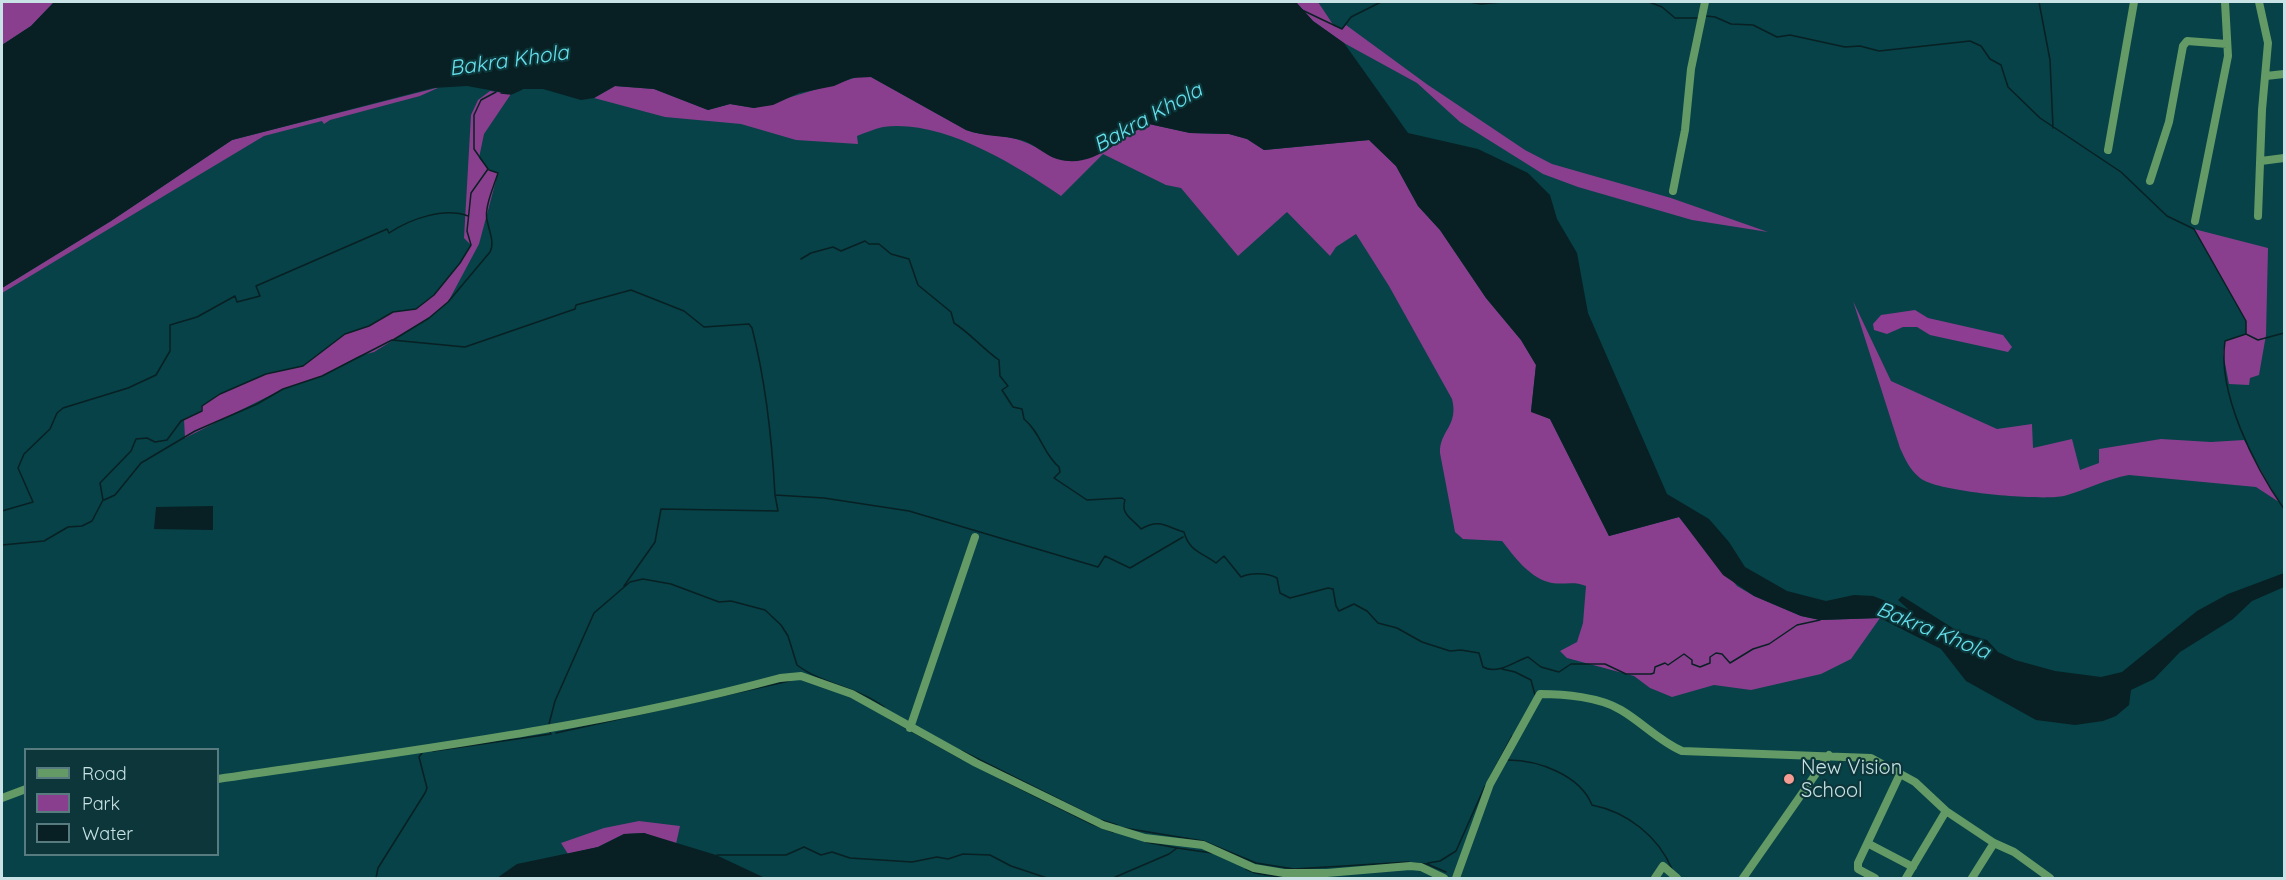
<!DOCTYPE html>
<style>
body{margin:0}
#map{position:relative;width:2286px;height:880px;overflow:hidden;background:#064247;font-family:Quicksand,sans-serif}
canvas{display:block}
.frame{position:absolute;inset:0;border:3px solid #c8e2e5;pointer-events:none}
.legend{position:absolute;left:24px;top:748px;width:195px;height:108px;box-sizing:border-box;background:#0c363a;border:2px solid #577b7e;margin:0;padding:8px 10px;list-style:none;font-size:18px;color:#c8e2e5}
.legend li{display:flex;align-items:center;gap:12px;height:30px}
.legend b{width:30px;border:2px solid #577b7e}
</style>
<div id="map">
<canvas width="2286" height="880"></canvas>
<div class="frame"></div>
<ul class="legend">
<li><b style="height:8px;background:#649a66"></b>Road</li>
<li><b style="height:16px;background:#893f8e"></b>Park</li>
<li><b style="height:16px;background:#082023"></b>Water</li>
</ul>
</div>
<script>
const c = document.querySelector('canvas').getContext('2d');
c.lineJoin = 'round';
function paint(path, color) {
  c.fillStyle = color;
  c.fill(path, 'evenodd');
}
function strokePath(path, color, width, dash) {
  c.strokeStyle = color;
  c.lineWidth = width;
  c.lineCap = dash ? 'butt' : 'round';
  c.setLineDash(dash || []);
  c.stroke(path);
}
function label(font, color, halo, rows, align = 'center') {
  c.font = font + ' Quicksand,sans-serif';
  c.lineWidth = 4.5;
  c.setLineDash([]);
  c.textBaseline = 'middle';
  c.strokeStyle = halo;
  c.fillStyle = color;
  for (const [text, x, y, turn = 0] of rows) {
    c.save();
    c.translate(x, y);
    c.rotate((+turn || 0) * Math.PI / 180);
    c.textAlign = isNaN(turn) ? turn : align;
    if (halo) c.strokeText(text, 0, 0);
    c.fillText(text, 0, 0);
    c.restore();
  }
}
paint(new Path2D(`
 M2,2H54L31,26L2,45Z
 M1296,2H1318L1334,26L1342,29L1346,25L1428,85L1525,150L1552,164L1671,198L1768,232L1692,220L1578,187L1543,174L1460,122L1417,83L1344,43L1313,21Z
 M861,76L871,77L966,130C985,137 1005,134 1022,141C1040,147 1051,159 1070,161L1149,124L1190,133L1229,134L1247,139L1264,150L1369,140L1396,166L1418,206L1440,230L1486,298L1521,340L1536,365L1531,411L1550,419L1609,536L1679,517L1737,586L1754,596L1801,616L1820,620L1880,618L1851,659L1821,674L1751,690L1714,685L1672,697L1650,688L1634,676L1567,658L1560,651L1577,642L1583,623L1586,586C1573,580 1561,586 1548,582C1528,576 1514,556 1502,541L1463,539L1455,532L1440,453C1439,431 1459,426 1452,399L1389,286L1356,234L1336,247L1330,256L1287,212L1238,256L1181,188L1166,185L1103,154L1061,196C1014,164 942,119 883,127C874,129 865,133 857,136L858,144L796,140L741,124L665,117L594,98L615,86L654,89L708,110L730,104L754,108Z
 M440,87L420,96L330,120L324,124L322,121L264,136L2,293V288L111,221L232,140Z
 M490,91L511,94L484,134L479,158L488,169L498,173L479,244L448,302L429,318L374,352L359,356L322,376L283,389L185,438L184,419L201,411L202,406L220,394L266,374L303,366L345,334L369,326L393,312L416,309L434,295L460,263L471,245L464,238L471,115L478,100Z
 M2194,229L2268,248L2266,335L2259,375L2250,378L2249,385L2229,384L2223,353L2225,341L2246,334V321Z
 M1853,301L1891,381L1997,429L2032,424L2033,448L2072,439L2080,470L2099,463V449L2161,439L2211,442L2244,440L2279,502L2256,487L2129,475C2106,479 2086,490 2064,496C2042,501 1936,492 1920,478C1910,470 1905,459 1900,448Z
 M639,821L680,826L676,844L644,833L624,834L598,847L568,854L561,843L604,828Z`), '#893f8e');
paint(new Path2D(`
 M1915,310L1928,318L2003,335L2012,347L2008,352L1930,335L1917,327H1903L1887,334L1874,330L1873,324L1881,315Z`), '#8d3e92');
paint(new Path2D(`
 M54,2H1296L1313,21L1344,43L1408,133L1478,149L1528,173L1550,195L1557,219L1577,253L1588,313L1667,494L1709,519L1729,542L1745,567L1787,591L1826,601L1854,595L1873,596L1909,610L1898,600L1902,596L1959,632L1987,640L1998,652L2015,660L2055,671L2101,677L2122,672L2197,611L2228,594L2284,573V587L2252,601L2233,619L2180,652L2154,679L2131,690L2129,705L2116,716L2103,721L2075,725L2036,720L1966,681L1941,649L1880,618L1820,620L1801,616L1754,596L1723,575L1679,517L1609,536L1550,419L1531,412L1536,365L1521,340L1486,298L1440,230L1418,206L1396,166L1369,140L1264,150L1247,139L1229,134L1190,133L1149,124C1119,137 1095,170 1057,159C1044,155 1034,143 1021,140C1002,135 985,137 966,130L871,77L852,78L834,86L799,93L773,105L754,108L730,104L708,110L654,89L615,86L594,98L581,100L543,89H520L511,94L467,86L433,88L232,140L111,221L2,288V45L31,26Z
 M213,506V530L154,529L156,507Z
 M644,833L716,855L765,878H497L517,864L598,847L624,834Z`), '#082023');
strokePath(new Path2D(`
 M1469,2L1481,4L1502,2
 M1512,2H1520
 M1649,2L1662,7L1675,18H1699
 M2039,2L2050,60L2053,128
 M1302,10L1342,29L1351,17L1381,2
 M1706,16L1715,17L1731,24L1753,25L1777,37L1790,35L1845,47L1860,46L1879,51L1970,41L1981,46L1990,59L2001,65L2008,87L2040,118L2121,172L2167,216L2194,229L2246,321V334L2225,341C2217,394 2255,467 2284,509
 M501,93L511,94L522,89
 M801,259L811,253L833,247L841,251L865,241L869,244H879L891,254L909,259L918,285L951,312L954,323C971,334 982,348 999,360L1000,376L1008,386L1002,390L1013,407L1022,409L1024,419C1041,433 1043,454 1059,467L1060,472L1054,478L1087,500L1122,498L1125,500C1120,515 1133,519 1141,529C1160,518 1166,527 1184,532C1189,551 1201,552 1216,563L1224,556L1241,577C1250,573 1266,572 1277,578L1280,593L1290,598L1328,588L1333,589L1336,606L1339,611L1354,604L1367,611L1378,623L1397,628L1422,642L1450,651L1461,650L1479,653L1483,667C1498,675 1513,662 1528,657L1541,667L1559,672L1571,664H1605L1626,674H1651L1654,673L1655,667L1665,663L1668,665L1684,654L1692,660V664L1700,667L1710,663V657L1716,653L1722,654L1730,663L1753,649L1769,644L1797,625L1820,620
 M2246,334L2258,340L2284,333
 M393,340L429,318L448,302L490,252C495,242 489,231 487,220C484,208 494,186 498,173L489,170
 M104,500L115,495L141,463L195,431L257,404L283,389L322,376L392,340L465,347L575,309L576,305L631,290L684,311L704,327L749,324L752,328C766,383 772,439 775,495
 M2,511L33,502L18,468L24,454L50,429L57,413L63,408L128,388L156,375L170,351V325L197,317L235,296L237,302L260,296L256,286L387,229L389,233C410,219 444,207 468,216
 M2,545L44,541L68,527L82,526L92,521L103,500L100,483L131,451L136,439L147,438L155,442L167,440L181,421L202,411V406L220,394L266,374L303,366L345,334L369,326L393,312L416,309L434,295L460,263L471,245L467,231L471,193L488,169L474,149V115L481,100L496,92
 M624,586L655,542L661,509L778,511L775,495L824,498L909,511L1098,567L1105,556L1130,568L1183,537
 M1502,669L1515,672L1531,680L1535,695
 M890,719L962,759
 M549,724L555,701L594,613L630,582L643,579L671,584L719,602L731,601L765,610L781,625L788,636L797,665C823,685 858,687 884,707
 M556,733L789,681
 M433,751L551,734L550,732
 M962,751L1094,817
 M1508,760C1538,760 1580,775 1592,805C1627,812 1658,836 1672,869
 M1001,779L1092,824L1113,832
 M1489,779L1512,736
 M1101,820L1117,825
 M1124,828L1203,841L1256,863L1294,869L1409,862
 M1146,842L1177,848
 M717,855H786L804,847L821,855L832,852L850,858L912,862L937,857L948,859L963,854L990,855L1011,866L1047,878
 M1414,863L1427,864L1446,872
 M1428,863L1440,861L1456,851L1485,786
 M1246,869L1255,873L1285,878
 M376,878L378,868L425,793L427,788L419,757L422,753
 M1113,878L1169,854L1177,848L1212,853`), '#082023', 1.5);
strokePath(new Path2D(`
 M2266,76L2284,74
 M2108,150L2134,2
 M2261,161L2284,158
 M2150,181L2169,122L2183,46L2187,41L2227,44
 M1673,191L1685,130L1691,69L1705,2
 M2258,216L2262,110L2268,43L2259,2
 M2195,221L2228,56L2225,2
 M910,728L975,537
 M218,779C407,751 594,728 780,678L801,676L852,694L976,763L1103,825L1145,838L1203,845L1254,868L1284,873H1327L1410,866L1421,867L1444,878
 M2,798L26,789
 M1869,844L1913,867
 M1456,878L1490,784L1540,694C1564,694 1600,697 1621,710C1643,723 1659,741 1682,751L1871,758L1915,782L1946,811L1994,843L2014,852L2050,878
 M1655,878L1663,866L1677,878
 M1743,878L1829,755
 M1875,878L1858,869V863L1900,774
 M1906,878L1946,811
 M1972,878L1994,843`), '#649a66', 8);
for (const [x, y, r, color] of [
 [1789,779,6,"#f59c94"]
]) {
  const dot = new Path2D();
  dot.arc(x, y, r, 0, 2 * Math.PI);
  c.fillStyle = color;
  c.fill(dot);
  strokePath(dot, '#0c363a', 2);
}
label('20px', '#c8e2e5', '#0c363a', [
 ["New Vision",1801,768],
 ["School",1801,791]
], 'left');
label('italic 21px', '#67e0ed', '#0c363a', [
 ["Bakra Khola",509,61,-8],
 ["Bakra Khola",1148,118,-29],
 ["Bakra Khola",1933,631,22]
]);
</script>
